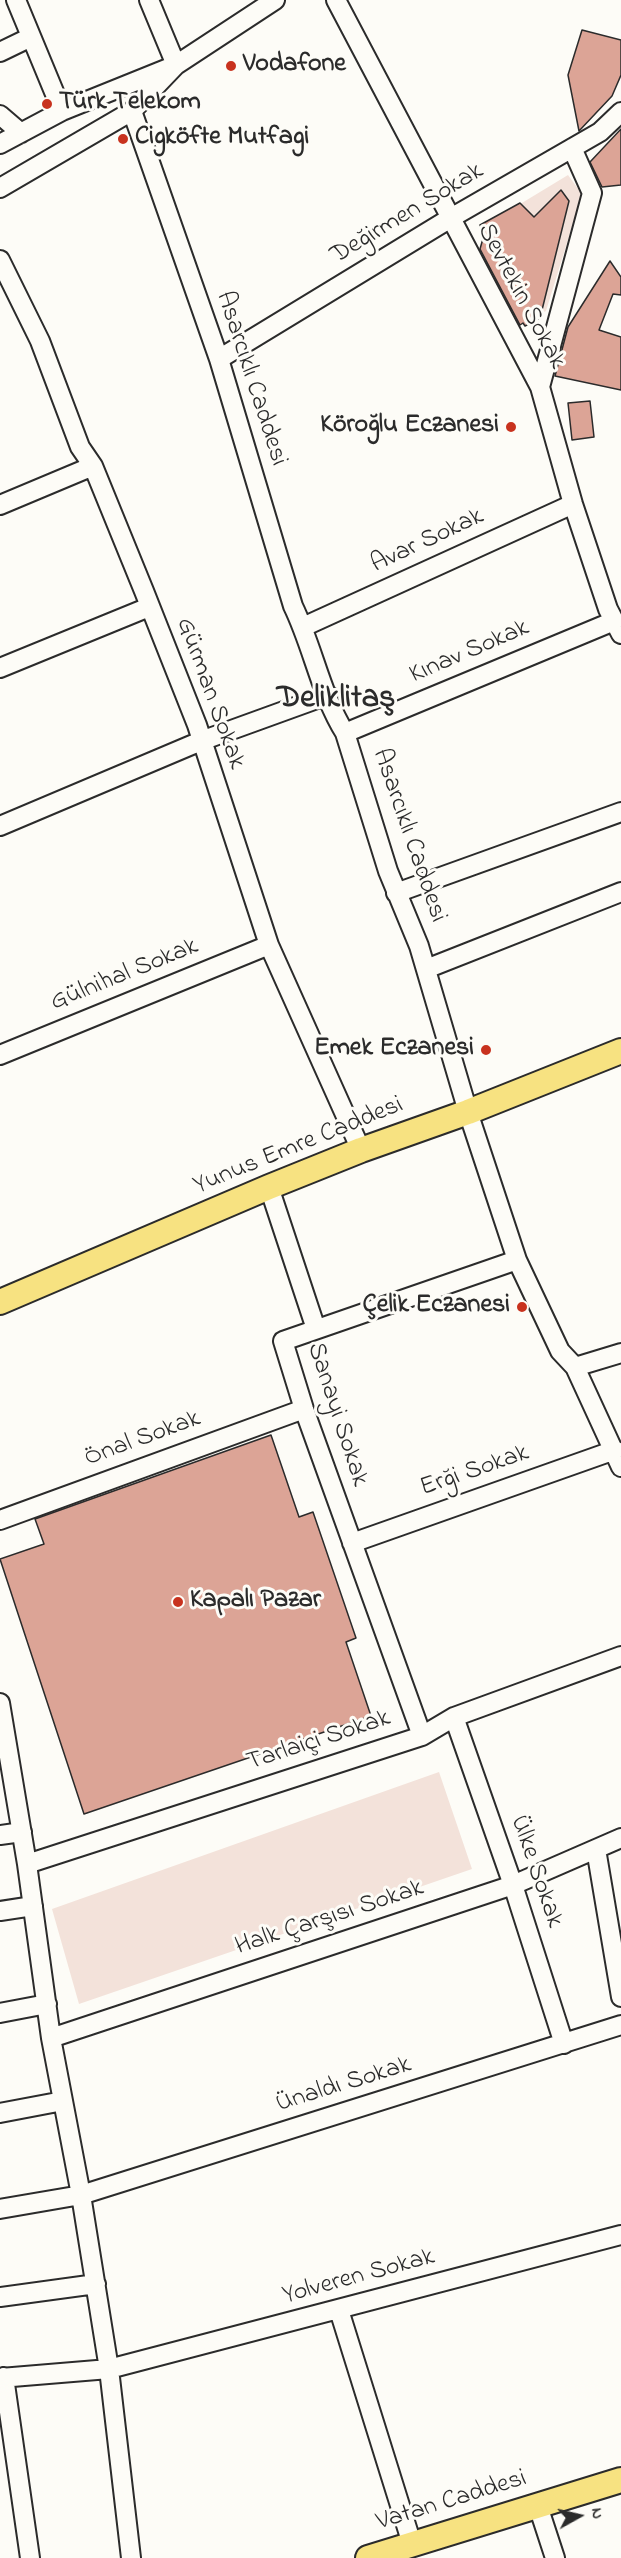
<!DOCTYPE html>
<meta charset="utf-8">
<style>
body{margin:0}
#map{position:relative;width:621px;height:2558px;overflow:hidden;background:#fdfcf7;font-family:"Indie Flower",sans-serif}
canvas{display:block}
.north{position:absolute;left:549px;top:2486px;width:60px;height:60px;-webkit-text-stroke:4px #fdfcf7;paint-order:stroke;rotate:82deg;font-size:16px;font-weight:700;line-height:24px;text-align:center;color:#2b2b2b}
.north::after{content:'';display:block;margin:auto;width:21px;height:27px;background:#2b2b2b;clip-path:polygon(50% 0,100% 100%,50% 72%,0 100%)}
</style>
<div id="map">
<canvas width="621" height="2558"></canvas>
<div class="north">N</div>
</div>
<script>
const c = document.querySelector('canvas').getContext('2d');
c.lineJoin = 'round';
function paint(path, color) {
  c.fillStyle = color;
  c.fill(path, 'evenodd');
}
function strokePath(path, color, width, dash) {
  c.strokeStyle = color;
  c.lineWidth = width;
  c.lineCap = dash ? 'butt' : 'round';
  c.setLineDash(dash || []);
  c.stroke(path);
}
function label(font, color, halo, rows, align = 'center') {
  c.font = font + ' "Indie Flower",sans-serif';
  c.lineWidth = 6;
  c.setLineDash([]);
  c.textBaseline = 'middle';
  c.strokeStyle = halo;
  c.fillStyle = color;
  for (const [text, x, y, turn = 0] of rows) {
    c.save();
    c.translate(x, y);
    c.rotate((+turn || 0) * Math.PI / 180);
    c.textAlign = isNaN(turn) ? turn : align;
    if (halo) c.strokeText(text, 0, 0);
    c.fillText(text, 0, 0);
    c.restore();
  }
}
paint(new Path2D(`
 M568,175L582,194L546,311L526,321L479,229Z
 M439,1772L472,1869L79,2004L52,1909Z`), '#f3e2da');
const building = new Path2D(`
 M582,30L621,40V75L612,96L579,131L568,75Z
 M621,129V185L602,187L590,162Z
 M561,190L569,201L540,318L525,326L523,323L520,325L480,249L484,235L480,225L520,203L534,217Z
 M610,261L621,277V295L613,294L599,330L621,337V390L555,376L568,327Z
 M590,401L594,437L572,440L568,403Z
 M271,1435L299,1517L313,1512L356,1638L346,1642L371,1716L84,1814L0,1559L44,1544L35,1519Z`);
paint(building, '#dca496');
strokePath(building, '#2b2b2b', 1.5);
const minor = new Path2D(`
 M16,0L62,111
 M336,0L540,387L573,504L608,609L621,634
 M0,52L31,37
 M132,111L219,359L293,606C313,647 321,695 345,733L388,871L419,946L468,1112L517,1260L560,1351L575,1367L621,1467
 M0,115L21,133
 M0,144L62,111L176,65L149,0
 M0,188L132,111L176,65L275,0
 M0,260L40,341L80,447L93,466L144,591L197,725L269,945L361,1150
 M219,359L449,219L600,132L621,112
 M540,387L592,193L572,148
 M0,505L93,466
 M303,627L573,504
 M0,668L149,607
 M345,733L614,621
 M0,826L201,741L328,695
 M396,893L621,812
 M426,969L621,892
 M0,1055L269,945
 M269,1187L316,1329
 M575,1367L621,1353
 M0,1520L304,1409
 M352,1543L615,1450
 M0,1703L27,1864L51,2038L81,2195L109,2369L131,2558
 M454,1717L513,1885L564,2044
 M422,1736L304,1409L283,1341L517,1260
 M0,1835L22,1832
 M596,1849L621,1997
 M27,1864L422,1736L454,1717L621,1656
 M0,1911L33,1906
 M0,2013L47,2004
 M51,2038L513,1885L621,1838
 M0,2113L63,2101
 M0,2209L81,2195L621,2025
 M0,2297L96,2284
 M339,2310L412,2544
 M4,2377L30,2558
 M0,2378L109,2369L621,2235
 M538,2506L555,2558`);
const major = new Path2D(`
 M0,1302L269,1187L361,1150L468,1112L621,1051
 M368,2558L621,2480`);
strokePath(minor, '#2b2b2b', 22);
strokePath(major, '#2b2b2b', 28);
strokePath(minor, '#fdfcf7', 18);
strokePath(major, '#f7e281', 24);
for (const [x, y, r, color] of [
 [231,66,6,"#c8321e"],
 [47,104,6,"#c8321e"],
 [123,139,6,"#c8321e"],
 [511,427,6,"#c8321e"],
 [486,1050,6,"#c8321e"],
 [522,1307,6,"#c8321e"],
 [178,1602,6,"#c8321e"]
]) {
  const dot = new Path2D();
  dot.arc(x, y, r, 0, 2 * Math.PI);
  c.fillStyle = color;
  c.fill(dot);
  strokePath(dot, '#fdfcf7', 2);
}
label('bold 26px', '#2b2b2b', '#fdfcf7', [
 ["Vodafone",243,66],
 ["Türk Telekom",59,104],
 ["Cigköfte Mutfagi",135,139],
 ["Köroğlu Eczanesi",499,427,"right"],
 ["Emek Eczanesi",474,1050,"right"],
 ["Çelik Eczanesi",510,1307,"right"],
 ["Kapalı Pazar",190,1602]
], 'left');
label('26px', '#2b2b2b', '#fdfcf7', [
 ["Değirmen Sokak",408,215,-31],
 ["Sevtekin Sokak",520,297,62],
 ["Asarcıklı Caddesi",250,379,72],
 ["Avar Sokak",428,542,-25],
 ["Kınav Sokak",470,653,-23],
 ["Gürman Sokak",209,694,70],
 ["Asarcıklı Caddesi",408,836,71],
 ["Gülnihal Sokak",125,976,-22],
 ["Yunus Emre Caddesi",299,1147,-22],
 ["Sanayi Sokak",336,1415,72],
 ["Önal Sokak",143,1440,-20],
 ["Erği Sokak",475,1472,-19],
 ["Tarlaiçi Sokak",319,1742,-18],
 ["Ülke Sokak",535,1872,71],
 ["Halk Çarşısı Sokak",330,1919,-18],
 ["Ünaldı Sokak",344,2086,-17],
 ["Yolveren Sokak",359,2278,-15],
 ["Vatan Caddesi",452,2502,-17]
]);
label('bold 32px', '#2b2b2b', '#fdfcf7', [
 ["Deliklitaş",336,701]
]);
</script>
